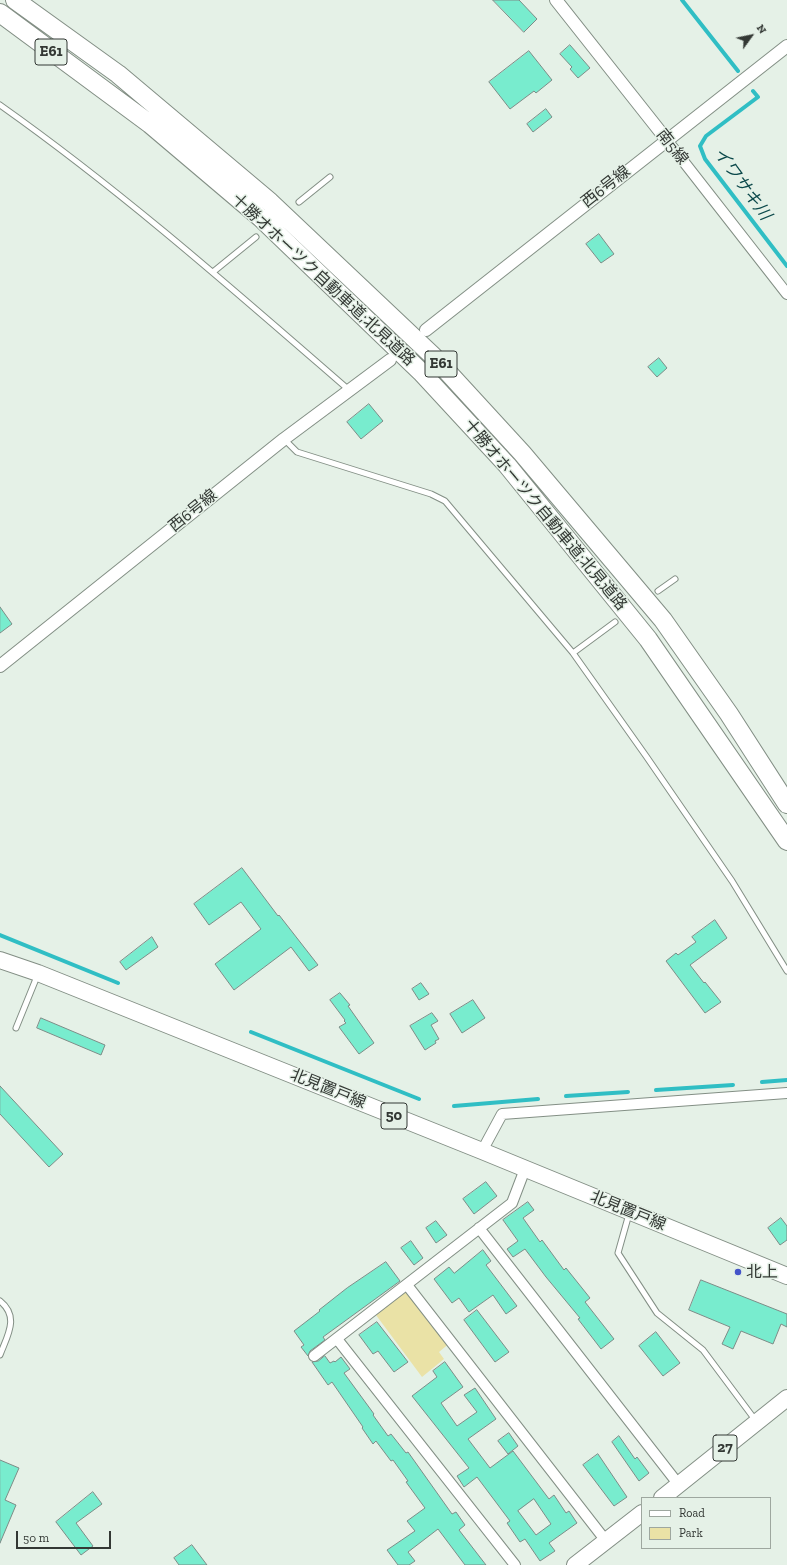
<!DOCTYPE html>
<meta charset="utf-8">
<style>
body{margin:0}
#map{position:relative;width:787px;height:1565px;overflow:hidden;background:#e5f1e7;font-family:"Zilla Slab",serif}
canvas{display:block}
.legend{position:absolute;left:641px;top:1497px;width:130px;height:52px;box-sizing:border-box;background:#e5f1e7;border:1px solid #9ea79f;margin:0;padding:5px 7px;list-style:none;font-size:12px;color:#333834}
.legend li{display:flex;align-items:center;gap:8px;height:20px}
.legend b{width:20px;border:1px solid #9ea79f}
.north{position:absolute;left:731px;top:16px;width:40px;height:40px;-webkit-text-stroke:3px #e5f1e7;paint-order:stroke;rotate:57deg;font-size:11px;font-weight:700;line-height:16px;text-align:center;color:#333834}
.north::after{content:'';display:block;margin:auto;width:14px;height:18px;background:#333834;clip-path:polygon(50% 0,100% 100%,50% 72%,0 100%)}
.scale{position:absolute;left:16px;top:1531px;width:95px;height:18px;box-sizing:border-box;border:2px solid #333834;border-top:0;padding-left:5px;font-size:12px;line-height:14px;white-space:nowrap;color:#333834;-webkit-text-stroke:3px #e5f1e7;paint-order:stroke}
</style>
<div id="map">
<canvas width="787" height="1565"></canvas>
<ul class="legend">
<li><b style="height:5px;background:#fff"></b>Road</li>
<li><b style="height:11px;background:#eae2a6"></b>Park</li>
</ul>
<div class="north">N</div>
<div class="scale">50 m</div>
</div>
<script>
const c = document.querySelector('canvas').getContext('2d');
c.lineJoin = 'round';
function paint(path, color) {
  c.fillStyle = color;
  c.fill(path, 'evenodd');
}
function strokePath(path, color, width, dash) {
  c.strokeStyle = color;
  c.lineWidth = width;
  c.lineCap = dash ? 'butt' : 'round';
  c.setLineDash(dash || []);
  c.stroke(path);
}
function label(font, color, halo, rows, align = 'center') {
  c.font = font + ' "Zilla Slab","Noto Sans JP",serif';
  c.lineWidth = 3;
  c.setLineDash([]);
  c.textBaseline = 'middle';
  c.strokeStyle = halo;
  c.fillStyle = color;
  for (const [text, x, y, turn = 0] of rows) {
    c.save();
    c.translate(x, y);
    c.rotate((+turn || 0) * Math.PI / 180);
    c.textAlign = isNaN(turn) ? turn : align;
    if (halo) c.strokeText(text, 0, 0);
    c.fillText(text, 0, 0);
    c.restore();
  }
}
paint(new Path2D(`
 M407,1285L451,1342L439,1352L444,1359L422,1377L373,1311Z`), '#eae2a6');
strokePath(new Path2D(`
 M682,0L738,71
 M753,91L758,97L706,136L700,146L705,159L787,266
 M0,935L118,983
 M251,1032L419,1099
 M762,1082L787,1080
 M656,1090L733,1085
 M566,1096L628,1092
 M454,1106L538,1099`), '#30bec4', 4);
const building = new Path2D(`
 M493,0H519L537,19L524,32Z
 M570,45L590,68L578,78L570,69L572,67L560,54Z
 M529,51L552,80L536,93L534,91L510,109L489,82Z
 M546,109L552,117L533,132L527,124Z
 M599,234L614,254L601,263L586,244Z
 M659,358L667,368L657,377L648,367Z
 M369,404L383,421L361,439L347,422Z
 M0,607L12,624L0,633Z
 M242,868L278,916L279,915L318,965L309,971L291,947L234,990L215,964L261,929L241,902L209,925L194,904Z
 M715,920L727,938L690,965L704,983L705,982L721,1002L705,1013L666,961L676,953L678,955L696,942L692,937Z
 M152,937L158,947L126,970L120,962Z
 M421,983L429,994L419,1000L412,989Z
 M340,993L350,1005L348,1006L374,1043L359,1054L339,1027L346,1023L344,1021L345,1020L330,1000Z
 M473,1000L485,1018L462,1033L450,1014Z
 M432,1013L438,1021L431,1025L439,1039L435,1041L436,1043L425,1050L410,1026Z
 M41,1018L105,1045L101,1055L37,1028Z
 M0,1086L63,1154L49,1167L0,1114Z
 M486,1182L497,1196L474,1214L463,1199Z
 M528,1202L534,1210L523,1218L540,1242L542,1240L564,1270L566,1268L590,1298L585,1302L614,1339L601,1349L578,1319L580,1318L546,1277L525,1249L513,1257L507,1249L518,1241L503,1220Z
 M781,1218L787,1226V1240L780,1245L768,1228Z
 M436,1221L447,1235L436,1243L426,1228Z
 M411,1241L423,1258L414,1265L401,1248Z
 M483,1250L491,1261L486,1265L517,1306L506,1314L493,1295L469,1312L459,1298L452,1303L434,1279L449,1267L454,1273Z
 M386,1262L400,1281L323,1337L325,1340L310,1351L308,1356L301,1347L304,1345L294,1331L320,1311L319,1310L347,1288Z
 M701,1280L787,1314V1327L781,1324L773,1344L741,1331L733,1349L722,1344L730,1327L689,1310Z
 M477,1310L509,1352L495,1362L464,1320Z
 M377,1322L408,1362L394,1372L378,1351L373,1354L359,1335Z
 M656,1332L680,1363L663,1376L639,1346Z
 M325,1356L330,1363L334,1361L335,1362L341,1357L350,1369L344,1373L374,1414L373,1415L388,1436L391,1434L406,1453L408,1452L452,1514L456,1512L465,1525L459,1530L486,1565H465L438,1529L408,1552L415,1561L409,1565H398L387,1550L415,1531L407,1521L425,1508L406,1482L408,1481L393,1460L391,1461L376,1441L373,1444L362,1428L363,1427L332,1382L328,1385L312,1362L318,1361Z
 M445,1362L463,1387L441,1403L457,1426L477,1412L464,1395L475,1388L496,1419L468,1439L490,1468L513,1451L549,1499L554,1495L566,1513L569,1511L577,1523L549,1543L555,1551L540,1561L525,1539L520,1542L507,1523L510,1521L477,1477L464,1487L457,1476L469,1468L412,1396L437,1377L433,1371ZM534,1499L551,1524L536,1535L518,1511Z
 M509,1433L518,1446L508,1454L498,1441Z
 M619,1436L635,1459L637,1457L649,1473L639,1481L612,1442Z
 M598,1454L627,1497L614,1506L583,1465Z
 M0,1460L19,1468L5,1500L16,1505L0,1543Z
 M93,1492L102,1504L76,1523L93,1546L81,1555L56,1522Z
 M192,1545L207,1565H179L174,1558Z`);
paint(building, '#78ecce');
strokePath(building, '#7d8c87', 1);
const service = new Path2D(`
 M0,105C123,192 236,292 349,390
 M299,202L330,177
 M213,272L256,237
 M284,439L297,452L431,494L445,501L573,653L646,756L732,881L787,971
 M658,591L675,579
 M573,653L615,622
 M16,1028L38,974
 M629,1214L618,1253L657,1313L703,1350L756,1421
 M0,1301C20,1317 7,1336 0,1355`);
const minor = new Path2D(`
 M666,139L787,294
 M482,1151L502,1114L787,1093
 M479,1228L679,1485
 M407,1285L606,1541
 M337,1339L515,1565
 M314,1356L512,1203L525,1169`);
const tertiary = new Path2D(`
 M556,0L666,139
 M426,330L787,46
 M0,666L284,439L390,360`);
const primary = new Path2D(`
 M0,960L38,973L482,1151L787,1276
 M662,1498L787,1398
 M575,1565L642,1513`);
const motorway = new Path2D(`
 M15,0L118,74L270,202L433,356L522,453L663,620L729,714L787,804
 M0,13L150,124L261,218L421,372L507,465L648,639L787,841`);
strokePath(service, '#838f85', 7);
strokePath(minor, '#838f85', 12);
strokePath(tertiary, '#838f85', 14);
strokePath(primary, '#838f85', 18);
strokePath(motorway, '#838f85', 20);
strokePath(service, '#fff', 5);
strokePath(minor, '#fff', 10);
strokePath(tertiary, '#fff', 12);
strokePath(primary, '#fff', 16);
strokePath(motorway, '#fff', 18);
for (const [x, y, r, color] of [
 [738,1272,4,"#4454c9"]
]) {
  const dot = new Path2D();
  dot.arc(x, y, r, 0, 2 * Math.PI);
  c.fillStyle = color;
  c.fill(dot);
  strokePath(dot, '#e5f1e7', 1.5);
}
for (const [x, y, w] of [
 [51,52,32],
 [441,364,32],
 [394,1116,26],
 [725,1448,24]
]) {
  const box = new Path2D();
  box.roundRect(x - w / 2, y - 13, w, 26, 3);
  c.fillStyle = '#e5f1e7';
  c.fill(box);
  strokePath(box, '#333834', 1);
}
label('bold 15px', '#333834', null, [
 ["E61",51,52],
 ["E61",441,364],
 ["50",394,1116],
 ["27",725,1448]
]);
label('16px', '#333834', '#e5f1e7', [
 ["南5線",672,147,52],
 ["西6号線",606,187,-38],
 ["十勝オホーツク自動車道;北見道路",323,280,43],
 ["西6号線",193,511,-39],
 ["十勝オホーツク自動車道;北見道路",545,515,50],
 ["北見置戸線",328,1089,22],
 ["北見置戸線",628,1211,22]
]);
label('16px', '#333834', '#e5f1e7', [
 ["北上",746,1272]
], 'left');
label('italic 17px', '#0c494b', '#e5f1e7', [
 ["イワサキ川",742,184,54]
]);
</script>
